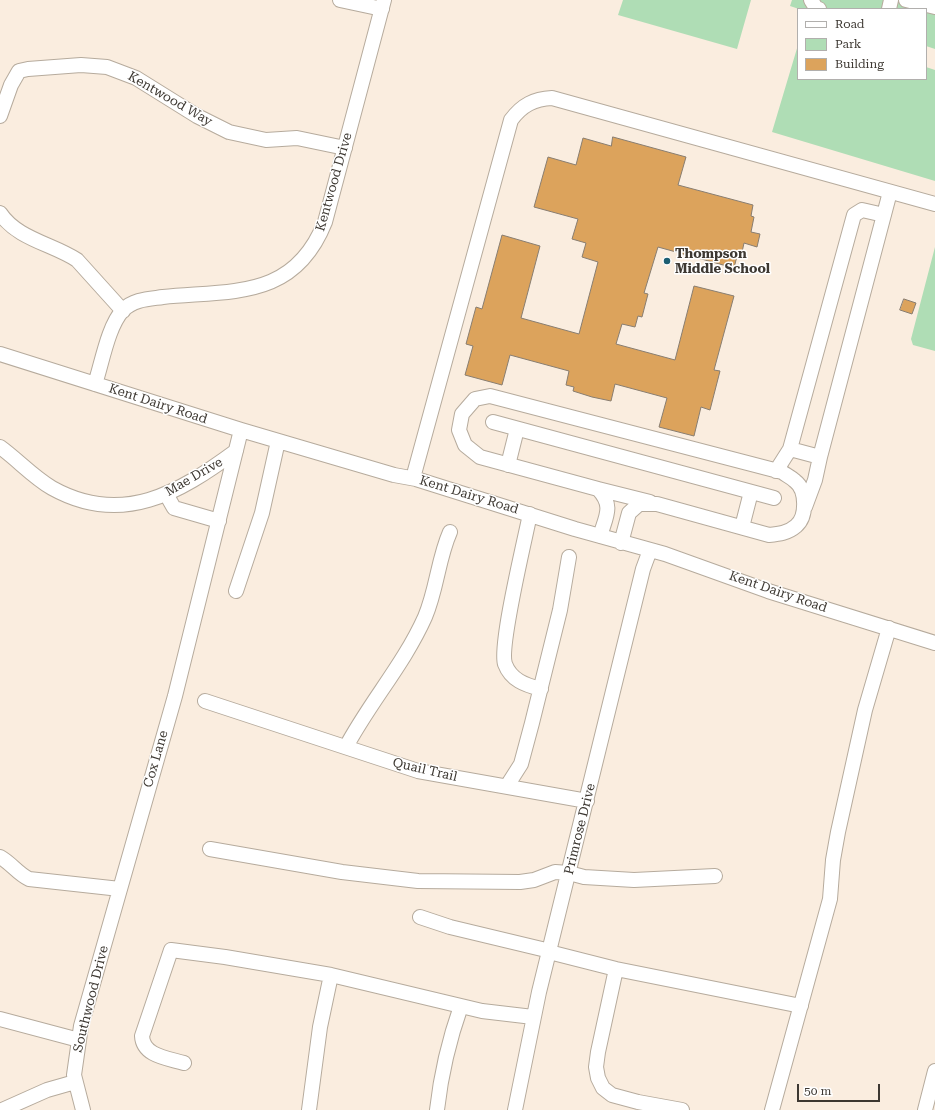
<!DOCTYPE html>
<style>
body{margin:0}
#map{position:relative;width:935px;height:1110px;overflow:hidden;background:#faeddf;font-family:"Roboto Serif",serif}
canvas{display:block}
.legend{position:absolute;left:797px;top:8px;width:130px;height:72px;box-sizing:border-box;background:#fff;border:1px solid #b1afad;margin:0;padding:5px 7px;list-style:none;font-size:12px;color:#3d3832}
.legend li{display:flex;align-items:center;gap:8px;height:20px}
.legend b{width:20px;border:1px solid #b1afad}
.scale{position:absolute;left:797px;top:1084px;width:83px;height:18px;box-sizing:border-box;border:2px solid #3d3832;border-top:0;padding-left:5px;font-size:12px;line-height:14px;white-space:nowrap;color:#3d3832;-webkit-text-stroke:3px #fff;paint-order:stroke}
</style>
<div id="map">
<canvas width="935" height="1110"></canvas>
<ul class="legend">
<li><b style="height:5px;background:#fff"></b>Road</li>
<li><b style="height:11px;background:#afddb5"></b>Park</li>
<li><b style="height:11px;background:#dca35c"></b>Building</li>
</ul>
<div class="scale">50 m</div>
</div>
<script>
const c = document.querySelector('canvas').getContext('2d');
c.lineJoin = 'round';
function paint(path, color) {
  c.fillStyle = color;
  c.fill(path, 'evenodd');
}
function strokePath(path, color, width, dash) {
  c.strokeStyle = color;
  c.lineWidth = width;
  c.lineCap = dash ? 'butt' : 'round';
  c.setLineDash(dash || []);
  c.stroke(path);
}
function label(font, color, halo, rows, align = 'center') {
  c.font = font + ' "Roboto Serif",serif';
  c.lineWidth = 3;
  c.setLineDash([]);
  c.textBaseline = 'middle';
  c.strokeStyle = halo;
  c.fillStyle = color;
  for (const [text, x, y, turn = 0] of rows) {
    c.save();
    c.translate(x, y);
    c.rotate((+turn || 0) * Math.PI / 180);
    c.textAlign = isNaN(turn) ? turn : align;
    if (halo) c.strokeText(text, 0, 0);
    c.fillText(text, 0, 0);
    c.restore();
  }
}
paint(new Path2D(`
 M623,0H751L737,49L618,15Z
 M792,0H935V49L926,46V9H799L790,6Z
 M798,45V79H926V67L935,70V181L772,132Z
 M935,247V351L913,345L911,339Z`), '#afddb5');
const building = new Path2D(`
 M613,137L686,157L678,185L753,205L751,216L754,217L751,232L760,234L757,247L744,243L741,257L737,256L734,268L658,247L644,293L648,294L642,317L638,316L635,327L622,324L616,344L675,360L694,286L734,296L714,370L720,371L710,410L701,407L694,436L659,427L667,398L615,384L611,401L592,397L573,391L574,387L566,385L569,371L510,355L502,385L465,375L473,346L466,344L476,307L482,309L502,235L540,246L521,318L579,334L598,262L582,257L586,243L572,239L578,219L534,207L548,157L576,165L583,138L611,146Z
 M904,299L916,303L912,314L900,310Z`);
paint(building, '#dca35c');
strokePath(building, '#887d70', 1);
const minor = new Path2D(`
 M340,0L382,9
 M811,0L816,8L819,9
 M906,0L935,7
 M889,9L891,0
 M0,116L11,85L19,71L28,69L81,65L107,67L136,78L197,116L229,132L266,140L297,138L345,148
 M0,213C17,239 53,244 77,260L123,311
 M884,215L862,210L854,215L790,449L820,457L890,192
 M0,354L241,430L394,475L416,479L575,529L665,554L768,591L935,643
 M95,384C102,363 108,326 123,310C134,299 149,299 163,297C232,290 294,300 325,222L384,0
 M493,422L774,498
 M0,447C18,460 33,477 52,488C122,527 179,493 236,451
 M508,465L517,429
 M776,471L790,449
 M413,478L511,120C522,105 534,99 552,98L935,204
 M598,489L650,502
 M166,494L174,508L219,521
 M805,507L815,480L820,457
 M530,514C525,539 499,646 505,664C511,680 525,685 541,689
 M742,527L751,492
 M600,536C606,516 614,506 598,489L480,457L465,445L459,430L462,414L475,399L490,396L782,472C786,475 791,477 795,481C807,490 807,517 796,526C788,533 779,534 769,535L657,504H639L629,513L621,543
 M236,591L262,513L278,441
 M205,701L418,771L587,801
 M346,747C370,702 404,664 425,617C437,589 438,559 450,532
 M507,786L521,764L532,723L560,610L569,557
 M210,849L342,872L418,881L520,882L534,880L555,872L569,873L584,877L634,880L715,876
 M0,857C11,863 18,874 29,879L120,889
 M420,917L450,927L546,950L549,952L616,969L801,1006
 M616,969L598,1052L596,1067L598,1078L603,1088L612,1095L638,1102L682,1110
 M0,1019L79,1040
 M184,1063C167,1058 143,1056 142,1036L171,950L225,957L331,975L482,1011L533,1017
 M2,1110L47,1090L75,1082
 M83,1110L74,1075L81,1026L175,696L241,430
 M309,1110L320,1027L331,975
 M437,1110C441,1074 449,1040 461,1006
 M515,1110L539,992L643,569L650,550
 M772,1110L830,899L833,860L838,832L865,710L889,628
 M925,1110L935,1071`);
strokePath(minor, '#b6ab9d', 16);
strokePath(minor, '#fff', 14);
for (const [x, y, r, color] of [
 [667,261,4,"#1c5e72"]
]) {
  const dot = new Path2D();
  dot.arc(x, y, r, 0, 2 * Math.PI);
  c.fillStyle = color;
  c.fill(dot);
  strokePath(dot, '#fff', 1.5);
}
label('13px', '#3d3832', '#fff', [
 ["Kentwood Way",170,99,30],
 ["Kentwood Drive",334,182,-74],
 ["Kent Dairy Road",158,404,18],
 ["Mae Drive",194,477,-30],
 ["Kent Dairy Road",469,495,17],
 ["Kent Dairy Road",778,592,19],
 ["Cox Lane",156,759,-74],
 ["Quail Trail",425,770,13],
 ["Primrose Drive",580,829,-76],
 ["Southwood Drive",91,999,-76]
]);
label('bold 13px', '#3d3832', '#fff', [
 ["Thompson",675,254],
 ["Middle School",675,269]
], 'left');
</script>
